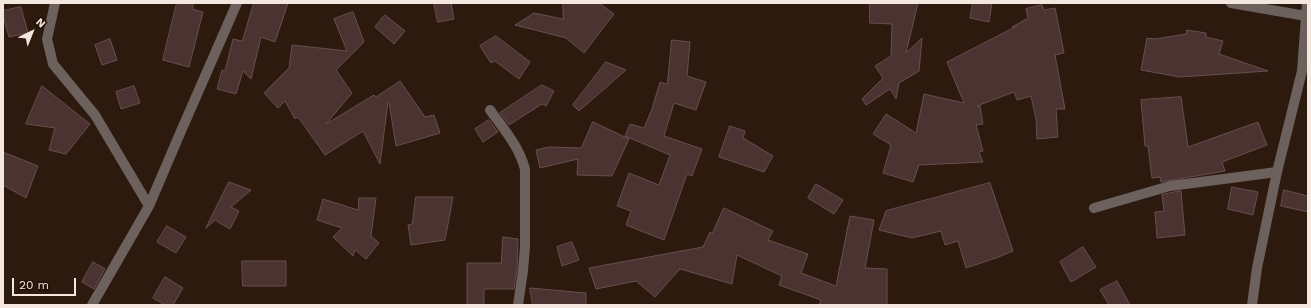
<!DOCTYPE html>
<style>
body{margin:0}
#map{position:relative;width:1311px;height:308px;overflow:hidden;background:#2d1a0e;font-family:"Work Sans",sans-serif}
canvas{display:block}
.frame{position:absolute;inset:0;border:4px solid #f4e7df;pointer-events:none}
.north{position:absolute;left:12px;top:12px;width:40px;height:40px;-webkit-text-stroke:3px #231105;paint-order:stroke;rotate:43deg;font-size:11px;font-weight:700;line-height:16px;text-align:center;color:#f4e7df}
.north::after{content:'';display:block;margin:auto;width:14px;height:18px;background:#f4e7df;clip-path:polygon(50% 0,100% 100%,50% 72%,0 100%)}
.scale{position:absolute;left:12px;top:278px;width:64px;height:18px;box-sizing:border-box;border:2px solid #f4e7df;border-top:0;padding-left:5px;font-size:12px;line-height:14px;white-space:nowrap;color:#f4e7df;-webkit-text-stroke:3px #231105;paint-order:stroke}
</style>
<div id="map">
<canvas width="1311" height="308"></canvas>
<div class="frame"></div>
<div class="north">N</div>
<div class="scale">20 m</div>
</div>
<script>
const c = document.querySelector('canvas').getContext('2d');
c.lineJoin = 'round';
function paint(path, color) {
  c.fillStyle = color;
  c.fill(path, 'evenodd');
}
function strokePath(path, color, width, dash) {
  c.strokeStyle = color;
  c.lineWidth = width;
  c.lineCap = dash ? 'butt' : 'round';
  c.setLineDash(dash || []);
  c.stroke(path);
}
const building = new Path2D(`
 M177,3H194L192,9L203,12L189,67L163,60Z
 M254,3H288L275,42L261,37L251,79L243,71L236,94L217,89L222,70L225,71L233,39L242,41Z
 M434,3H451L454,19L438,22Z
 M563,3H599L614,14L584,53L566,38L515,25L534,13L563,19Z
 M870,3H918L906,53L922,38L919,71L899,83L896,99L890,89L866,105L862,99L883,78L875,66L891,56L892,24L870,23Z
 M973,3H992L989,22L970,18Z
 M1042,5L1044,10L1055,8L1064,53L1055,55L1065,109H1056L1058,137L1037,139L1036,119L1031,96L1017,100L1014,92L977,106H980L983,124L976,125L983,151L979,152L983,162L919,165L913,182L883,173L891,145L873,134L886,114L916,133L924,94L964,103L947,62L1015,27H1012L1028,18L1026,9Z
 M21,7L28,33L9,37L3,16V11Z
 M353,12L364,42L336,70L352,93L326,124L374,95L376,97L400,81L425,117L434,115L440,133L396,146L389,102H388L380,164L363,131L325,155L298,117L295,119L285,101L278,108L264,93L289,68L292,45L347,51L334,19Z
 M385,15L405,31L394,44L375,27Z
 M1187,30L1206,33V37L1223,41L1219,54L1268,71L1180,77L1141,70L1147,38L1155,39L1186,34Z
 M496,36L530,62L519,79L495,61L491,63L480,46Z
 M110,39L117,60L102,65L95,45Z
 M672,40L690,42L687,76L706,82L696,110L674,103L664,136L702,149L692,176L687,174L664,240L626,225L631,211L617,206L629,173L659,185L670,155L625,136L630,124L644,128L652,109L660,82L667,84Z
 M606,62L626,70L579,111L573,105Z
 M542,85L554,91L546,106L542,104L509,125L500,113Z
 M42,86L90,124L66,154L49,150L55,128L26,124Z
 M134,86L140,103L121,109L116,92Z
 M1181,97L1188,147L1258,122L1267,145L1222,162L1225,171L1161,182L1160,177L1152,178L1148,146H1145L1141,100Z
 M489,120L498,132L483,142L475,129Z
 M593,122L629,139L612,176L577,175L578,159L540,168L536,150L548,147L581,148Z
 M730,126L745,131L743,138L773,156L764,172L719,157Z
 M3,152L38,166L26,198L3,185Z
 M229,182L251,190L231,207L239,211L230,229L215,220L206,228Z
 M990,183L1013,251L996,258L966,268L958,241L945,245L941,231L912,238L879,230L886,211Z
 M816,184L843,200L834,214L808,198Z
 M1232,187L1258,192L1253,215L1228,209Z
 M1284,190L1308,196V212L1281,206Z
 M1181,191L1185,235L1157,238L1155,212L1164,211L1162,195Z
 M416,197H453L445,240L411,245L408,225L412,224Z
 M359,198H376L371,236L379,243L366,259L355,250L353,256L333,237L342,228L317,220L323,199L358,210Z
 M724,208L773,231L768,240L808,254L801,273L836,286L850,216L874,220L865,268L887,269V305H819L821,300L779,285L782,276L737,255L732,284L680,269L655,297L636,281L596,289L589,268L703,247L710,232L712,233Z
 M167,226L186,237L176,253L157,242Z
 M503,237L518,239L517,270L514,289H484V305H467V263H501Z
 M572,242L579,260L562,266L557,247Z
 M1083,247L1096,267L1071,282L1060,262Z
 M242,261H286V286H243Z
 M93,262L105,269L94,289L82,282Z
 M165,277L183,288L173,305H165L153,298Z
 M1117,281L1130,305H1109L1100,290Z
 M530,288L586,293V305H533Z`);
paint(building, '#4b3332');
strokePath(building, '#694e4d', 1);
strokePath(new Path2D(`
 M55,3L47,39L53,64L95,115L149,206
 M1231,3L1306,16
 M490,110C503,128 519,146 525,169V246L523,271L518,305
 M1094,208L1170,186L1277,172
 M92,305L149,206L178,138L237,3
 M1252,305L1257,268L1277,172L1302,71L1307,3`), '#6c615c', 10);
</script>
